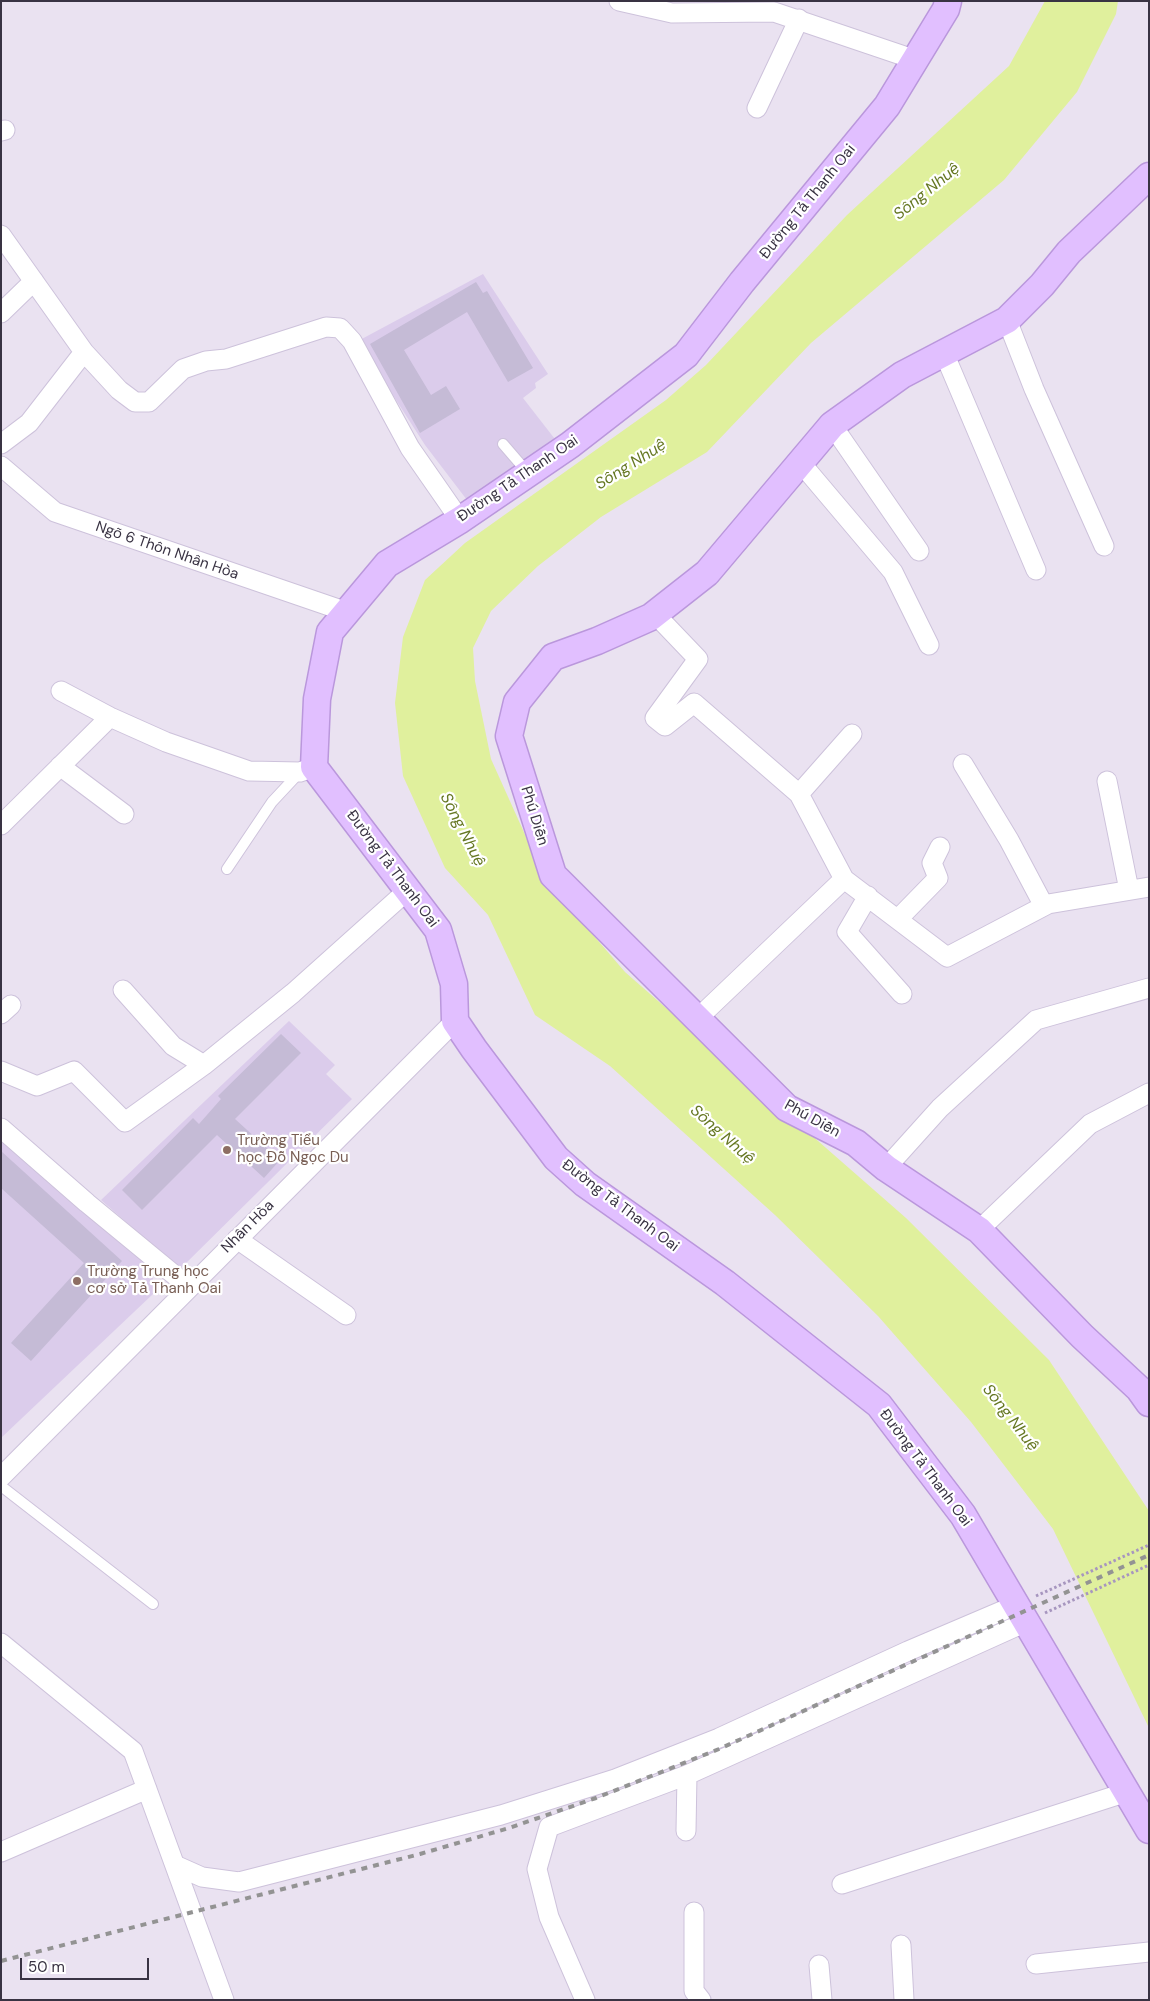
<!DOCTYPE html>
<meta charset="utf-8">
<style>
body{margin:0}
#map{position:relative;width:1150px;height:2001px;overflow:hidden;background:#eae2f1;font-family:"DM Sans",sans-serif}
canvas{display:block}
.frame{position:absolute;inset:0;border:2px solid #393343;pointer-events:none}
.scale{position:absolute;left:20px;top:1958px;width:129px;height:22px;box-sizing:border-box;border:2px solid #393343;border-top:0;padding-left:6px;font-size:15px;line-height:18px;white-space:nowrap;color:#393343;-webkit-text-stroke:4px #fff;paint-order:stroke}
</style>
<div id="map">
<canvas width="1150" height="2001"></canvas>
<div class="frame"></div>
<div class="scale">50 m</div>
</div>
<script>
const c = document.querySelector('canvas').getContext('2d');
c.lineJoin = 'round';
function paint(path, color) {
  c.fillStyle = color;
  c.fill(path, 'evenodd');
}
function strokePath(path, color, width, dash) {
  c.strokeStyle = color;
  c.lineWidth = width;
  c.lineCap = dash ? 'butt' : 'round';
  c.setLineDash(dash || []);
  c.stroke(path);
}
function label(font, color, halo, rows, align = 'center') {
  c.font = font + ' "DM Sans",sans-serif';
  c.lineWidth = 4.5;
  c.setLineDash([]);
  c.textBaseline = 'middle';
  c.strokeStyle = halo;
  c.fillStyle = color;
  for (const [text, x, y, turn = 0] of rows) {
    c.save();
    c.translate(x, y);
    c.rotate((+turn || 0) * Math.PI / 180);
    c.textAlign = isNaN(turn) ? turn : align;
    if (halo) c.strokeText(text, 0, 0);
    c.fillText(text, 0, 0);
    c.restore();
  }
}
paint(new Path2D(`
 M483,274L548,374L535,383L536,388L523,398L558,443L467,500L425,445L358,341Z
 M289,1021L335,1065L326,1074L352,1099L180,1269L101,1200Z
 M1,1136L153,1268V1294L1,1438Z`), '#dbcceb');
paint(new Path2D(`
 M1045,1H1118L1116,14L1077,92L1004,180L811,343L707,452L601,517L538,566L491,611L473,648L475,681L491,759L545,879L625,972L906,1218L1049,1360L1149,1511V1728L1053,1529L971,1422L878,1316L775,1215L610,1066L535,1015L488,915L445,868L403,776L395,703L403,637L425,580L465,543L666,400L706,365L847,215L1009,66Z`), '#e0f09d');
paint(new Path2D(`
 M476,282L483,293L487,291L533,368L508,382L467,312L404,350L431,395L446,386L460,409L420,433L370,344Z
 M281,1034L301,1053L235,1119L280,1160L264,1178L217,1135L142,1210L122,1190L193,1118L199,1124L221,1099L218,1096Z
 M1,1151L122,1261L31,1361L11,1343L84,1263L1,1188Z`), '#c5bbd6');
const lane = new Path2D(`
 M503,444L528,473
 M227,869L272,802L300,772
 M1,1486L153,1604`);
const street = new Path2D(`
 M619,1L672,13L774,12L916,60
 M757,108L799,19
 M1,131L5,130
 M1,235L84,352L119,390L135,402H149L183,369L206,361L226,359L326,327L340,328L352,341L410,448L460,520
 M1,313L34,281
 M1007,320L1034,389L1104,546
 M944,353L1036,570
 M832,425L919,551
 M1,444L29,423L84,352
 M800,462L893,572L929,645
 M1,466L55,512L347,612
 M655,614L698,659L655,718L665,726L694,703L799,794L844,879
 M61,691L110,717L166,742L249,771L300,772L314,767
 M963,764L1009,840L1044,906
 M60,766L124,814
 M1107,781L1129,890
 M799,794L852,734
 M1,825L110,717
 M868,896L847,932L902,994
 M898,919L938,878L932,863L940,847
 M123,990L173,1046L204,1065
 M1,1014L11,1005
 M696,1020L844,879L947,957L1048,904L1149,887
 M1,1071L37,1086L74,1071L125,1122L204,1065L293,993L408,890
 M1,1128L87,1203L189,1287
 M886,1168L940,1108L1036,1020L1149,988
 M979,1230L1090,1124L1149,1093
 M237,1239L346,1315
 M1,1477L455,1021
 M1,1643L133,1751L224,2000
 M686,1831L687,1775
 M1,1852L147,1789
 M175,1865L202,1877L239,1882L501,1815L615,1779L719,1738L908,1651L1016,1605
 M842,1884L1127,1792
 M694,1912V1991L701,2000
 M901,1945L904,2000
 M1036,1964L1149,1952
 M819,1965L822,2000
 M585,2000L549,1917L537,1869L549,1827L687,1775L1026,1622`);
const secondary = new Path2D(`
 M948,1L946,9L887,106L742,282L686,355L570,445L460,520L387,564L330,632L317,699L314,767L438,930L454,984L455,1021L474,1049L556,1158L585,1184L725,1283L879,1405L963,1515L1149,1830
 M1149,176L1069,252L1042,285L1007,320L902,375L832,425L707,573L651,617L597,641L553,657L517,702L509,736L553,875L787,1108L856,1143L886,1168L979,1230L1082,1336L1139,1389L1149,1403`);
strokePath(lane, '#cdc2db', 12);
strokePath(street, '#cdc2db', 21);
strokePath(secondary, '#ba97dc', 29);
strokePath(new Path2D(`
 M1036,1596L1149,1545
 M1045,1613L1149,1565`), '#a796bf', 3, [2.5, 2.5]);
strokePath(lane, '#fff', 10);
strokePath(street, '#fff', 19);
strokePath(secondary, '#e1bfff', 26);
strokePath(new Path2D(`
 M1,1961L420,1854L509,1828L596,1798L719,1749L1149,1555`), '#939393', 4, [6, 6]);
for (const [x, y, r, color] of [
 [227,1150,5,"#8d6e63"],
 [77,1281,5,"#8d6e63"]
]) {
  const dot = new Path2D();
  dot.arc(x, y, r, 0, 2 * Math.PI);
  c.fillStyle = color;
  c.fill(dot);
  strokePath(dot, '#fff', 2);
}
label('15px', '#393343', '#fff', [
 ["Đường Tả Thanh Oai",808,202,-51],
 ["Đường Tả Thanh Oai",518,479,-34],
 ["Ngõ 6 Thôn Nhân Hòa",167,551,19],
 ["Phú Diễn",534,816,73],
 ["Đường Tả Thanh Oai",392,869,53],
 ["Phú Diễn",812,1119,29],
 ["Đường Tả Thanh Oai",620,1206,37],
 ["Nhân Hòa",248,1227,-45],
 ["Đường Tả Thanh Oai",925,1468,53]
]);
label('15px', '#785e54', '#fff', [
 ["Trường Tiểu",237,1141],
 ["học Đỗ Ngọc Du",237,1158],
 ["Trường Trung học",87,1272],
 ["cơ sở Tả Thanh Oai",87,1289]
], 'left');
label('italic 16px', '#667823', '#fff', [
 ["Sông Nhuệ",927,192,-39],
 ["Sông Nhuệ",631,465,-32],
 ["Sông Nhuệ",462,830,63],
 ["Sông Nhuệ",722,1135,42],
 ["Sông Nhuệ",1010,1418,52]
]);
</script>
